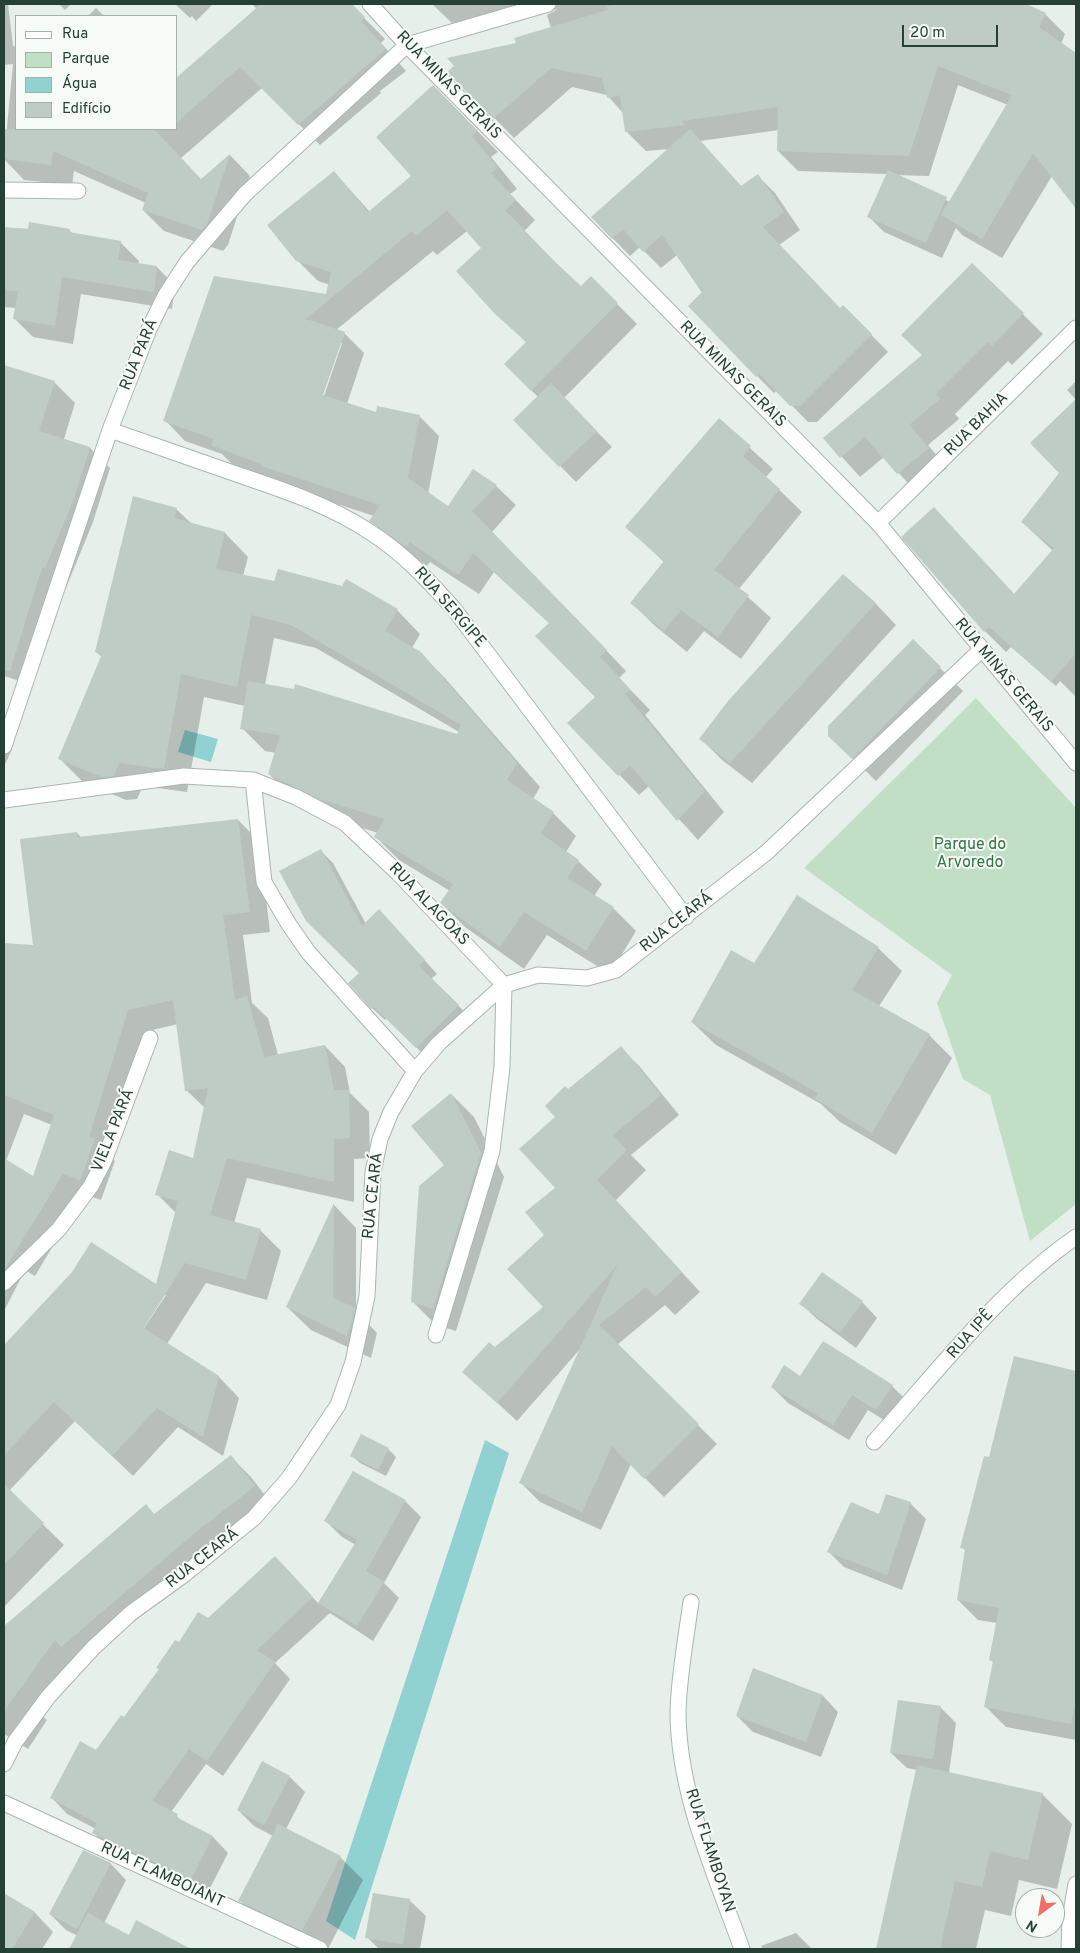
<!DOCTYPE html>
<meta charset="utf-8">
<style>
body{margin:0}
#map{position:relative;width:1080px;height:1953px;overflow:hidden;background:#e6efea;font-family:Overpass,sans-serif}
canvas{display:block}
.frame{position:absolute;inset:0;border:5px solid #254135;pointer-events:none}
.legend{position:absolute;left:15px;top:15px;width:162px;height:115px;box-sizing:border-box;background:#f7fbf8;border:1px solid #a3b1aa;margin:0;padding:6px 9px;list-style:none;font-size:15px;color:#254135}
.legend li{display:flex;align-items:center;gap:10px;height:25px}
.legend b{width:25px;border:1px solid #a3b1aa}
.north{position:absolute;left:1015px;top:1888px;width:50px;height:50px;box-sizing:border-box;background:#f7fbf8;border:1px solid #a3b1aa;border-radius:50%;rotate:212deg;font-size:14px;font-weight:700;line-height:20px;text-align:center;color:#254135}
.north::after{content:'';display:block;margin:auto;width:18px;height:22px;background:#ee7064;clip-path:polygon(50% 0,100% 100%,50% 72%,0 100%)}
.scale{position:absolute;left:902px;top:25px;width:96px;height:22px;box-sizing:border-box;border:2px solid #254135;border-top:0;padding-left:6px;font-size:15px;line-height:18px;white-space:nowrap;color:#254135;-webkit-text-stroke:4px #f7fbf8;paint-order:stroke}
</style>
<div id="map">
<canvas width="1080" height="1953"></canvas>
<div class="frame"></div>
<ul class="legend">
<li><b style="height:6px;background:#fff"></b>Rua</li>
<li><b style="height:14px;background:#c0dfc4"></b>Parque</li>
<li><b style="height:14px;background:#90d1d1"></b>Água</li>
<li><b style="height:14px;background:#beccc5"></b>Edifício</li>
</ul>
<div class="north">N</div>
<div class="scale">20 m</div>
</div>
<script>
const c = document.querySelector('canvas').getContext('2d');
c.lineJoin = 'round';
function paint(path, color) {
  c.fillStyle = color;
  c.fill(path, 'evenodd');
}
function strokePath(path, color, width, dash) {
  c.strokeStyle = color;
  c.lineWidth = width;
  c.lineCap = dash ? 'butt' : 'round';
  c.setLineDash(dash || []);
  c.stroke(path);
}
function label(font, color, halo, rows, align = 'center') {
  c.font = font + ' Overpass,sans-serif';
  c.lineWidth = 4;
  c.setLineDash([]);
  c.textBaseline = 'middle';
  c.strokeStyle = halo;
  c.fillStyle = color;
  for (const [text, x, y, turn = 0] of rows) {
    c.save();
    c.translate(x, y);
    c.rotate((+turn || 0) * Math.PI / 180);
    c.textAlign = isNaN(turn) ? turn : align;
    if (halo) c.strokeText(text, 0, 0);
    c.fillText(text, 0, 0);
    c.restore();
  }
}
paint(new Path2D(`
 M976,698L1076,808V1204L1030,1241L990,1095L963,1079L937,1003L952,975L804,868Z`), '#c0dfc4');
paint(new Path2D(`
 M185,730L218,739L211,762L178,752Z
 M485,1440L509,1453L355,1940L326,1921Z`), '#90d1d1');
paint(new Path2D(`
 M4,4H8L13,46L16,47V129H176V80L257,9L252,4H350L385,39L381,43L406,71L380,91L381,93L320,145L262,88L181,158L201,180L230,155L250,176L228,245L223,251L164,231L143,210L146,203L74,171L72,185L24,180L4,159L13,64L4,65Z
 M59,4H71L65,10Z
 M175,4H213L196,21L192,16L190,18Z
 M432,4H540L452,23Z
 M550,4H1013L1019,6L1023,4L1045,14L1065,34L1061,44L1076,55V206L1052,176L1002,258L962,235L956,228L942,258L884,232L868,216L887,174L798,171L778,151L779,130L700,141L742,187L758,176L775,193L800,230L779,245L840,309L843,306L888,352L817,422H808L777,390L774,393L757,376L677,255L661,268L640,247L630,256L592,217L670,149L646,151L626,131L623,113L607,95L572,87L514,138L449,72L551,28L547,15L556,10ZM958,85L1008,105L950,202L894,175L929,176Z
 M96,8L104,16H88Z
 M433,86L498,152L491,157L517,189L510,194L535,220L524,231L581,288L617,304L637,324L564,398L612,447L576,482L515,420L538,397L505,364L527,343L495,312L483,248L467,231L437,255L433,251L336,330L344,333L364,353L347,404L377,414L419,416L439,436L428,494L448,508L496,486L516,505L492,532L626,671L619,678L650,710L645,715L724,812L698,840L649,786L639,795L569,723L596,697L550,624L494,572L479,594L430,562L427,566L391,540L371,520L374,516L282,486L233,465L222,454L185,441L165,420L327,296L330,285L318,281L297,260L334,172L370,212L413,176ZM340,343H342L322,402L320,401Z
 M4,228L69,230L73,234L120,242L139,261L138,264L157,267L175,286L172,309L81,294L73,344L33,337L15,319L16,308L4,307Z
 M972,264L1043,334L1012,365L1008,361L955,414L959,419L928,445L947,468L917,493L884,457L860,477L825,438L923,355Z
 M4,366L54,382L75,403L64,439L90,448L110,468L93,522L66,588L62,587L32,685L4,676V530L6,523H4Z
 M1076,381V400L1067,390Z
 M1076,400V697L1060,681L1056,686L1011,647L1006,652L985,631L934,508L1015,595L1053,551L1022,522L1060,473L1032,443Z
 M719,420L773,469L766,477L802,512L739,589L771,618L741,659L704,631L687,652L654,625L632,603L665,563L627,527Z
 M176,509L192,524L225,533L248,557L243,576L397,610L420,634L412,648L420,653L444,677L540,787L533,799L553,813L576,836L566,852L578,861L602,884L594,896L613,908L636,931L610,974L547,935L524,969L465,927L441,903L450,891L399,860L376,837L378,833L344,822L293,797L269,774L276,753L265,751L242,728L245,706L204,697L187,792L143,786L137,799L126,800L83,782L60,759L102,657L96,652ZM274,638L316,648L459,732L458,735L265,685Z
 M875,603L896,625L752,783L722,760L701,739Z
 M913,641L963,691L876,781L830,736Z
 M4,741L12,749L4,767Z
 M238,820L259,841L270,932L243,935L252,1003L268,1018L278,1055L325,1046L345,1067L350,1093L369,1112L370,1158L354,1159V1202L247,1178L234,1223L260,1230L281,1251L267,1300L206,1283L167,1344L219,1377L239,1398L223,1456L178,1427L133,1476L75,1421L9,1491L64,1545L4,1607V1349L73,1273L156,1286L176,1213L157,1194L194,1159L205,1108L186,1090L178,1024L148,1031L110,1156L115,1161L101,1200L84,1194L35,1276L25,1270L4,1311V945L35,947L41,859L77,833L82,838ZM24,1114L52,1125L34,1177L6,1161ZM163,1295H166L141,1333L139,1332Z
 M320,850L333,863L366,924H392L437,974L431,979L471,1018L429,1060L387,1018L385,1020L372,1008Z
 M878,948L902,971L879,1006L929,1035L952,1058L896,1155L840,1122L821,1104L716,1045L692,1022L755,965Z
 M621,1048L640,1067L679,1115L631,1155L646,1170L616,1200L700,1292L675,1315L665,1305L617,1345L717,1444L664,1497L631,1464L601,1530L540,1502L521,1483L581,1348L517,1421L464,1372L545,1307L546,1235L557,1188L556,1117L568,1091Z
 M451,1094L474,1117L504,1177L456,1331L436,1325L412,1301L446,1165Z
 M334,1205L356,1228V1311L377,1333L371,1358L311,1330L287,1307Z
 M862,1302L877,1318L856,1348L817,1319L801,1304Z
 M1076,1363V1740L1006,1727L986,1707L994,1663L991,1660L997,1623L978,1620L958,1600L966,1551L962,1547L990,1458L1075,1372Z
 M801,1377L892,1386L908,1402L892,1425L868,1410L849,1440L788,1403L772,1387Z
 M388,1449L396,1457L386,1476L360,1463L352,1456Z
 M231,1457L251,1477L274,1507L216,1552L82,1666L38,1712L47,1720L28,1749L4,1734V1628L146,1506L155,1515Z
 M405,1501L421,1517L384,1583L399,1598L373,1641L330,1613L275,1663L290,1679L223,1776L206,1764L171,1812L185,1823L213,1837L228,1853L207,1894L109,1849L94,1833L96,1829L67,1814L52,1798L125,1719L179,1644L208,1620L290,1574L319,1604L356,1545L342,1537L326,1521Z
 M910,1503L926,1519L902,1590L844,1567L829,1552L880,1516Z
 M823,1696L838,1712L821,1757L753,1732L737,1716Z
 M940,1707L956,1723L949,1773L1042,1794L1072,1824L1057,1889L1019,1880L1011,1916L985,1910L976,1949H878L917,1770L907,1768L891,1753Z
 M290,1777L305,1792L286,1829L340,1857L363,1880L328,1949H318L263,1924L240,1901L273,1836L254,1826L238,1810Z
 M84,1852L111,1864L126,1880L104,1923L129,1937L163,1936L177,1949H71L78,1936L66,1930L50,1914Z
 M4,1894L35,1913L53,1932L42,1949H4Z
 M374,1894L410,1901L426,1916L420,1949H379L367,1937Z
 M796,1933L812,1949H763L761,1946Z`), '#0003');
paint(new Path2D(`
 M261,4H352L365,17L361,21L386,49L298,125L240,67L176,123V78Z
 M620,4H1026L1046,13L1039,27L1076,53V209L1033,153L982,239L941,215L1012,95L938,66L909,156L777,151L778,107L682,121L685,125L625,132L620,95L607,98L602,78L551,68L493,119L447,72L454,66L447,58L516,43L514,38L608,10L607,6Z
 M433,85L478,131L472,136L498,168L491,173L516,200L505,210L553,260L581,286L591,276L618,303L531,391L504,364L526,342L494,313L456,271L481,248L447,210L416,236L412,231L306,319L345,332L323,395L376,412L377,406L420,415L408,478L448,506L473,469L497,485L472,511L607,650L600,657L630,689L625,694L705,791L677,821L630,765L618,776L567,723L595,697L535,636L549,623L473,553L458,575L410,542L406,547L369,521L380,505L261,466V464L211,445L214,439L163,421L214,276L326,294L331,272L296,261L267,225L334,171L368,212L411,176L376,137Z
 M4,129H154L201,179L230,154L207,224L202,230L142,210L148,193L53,151L51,165L4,159Z
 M690,129L741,186L758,174L784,212L763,227L840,308L843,305L872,334L800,406H790L759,374L756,377L688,306L702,292L662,235L643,252L623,229L612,239L591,217Z
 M888,170L947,197L926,243L867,217Z
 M29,222L70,229L69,232L121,241L118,260L157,266L154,292L62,277L55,326L13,319L18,291L4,290V227L28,229Z
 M972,263L1024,313L992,346L988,342L936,394L940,399L909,425L929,448L897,474L865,437L840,458L823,438L922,355L901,335Z
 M4,365L55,381L39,431L90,447L73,501L45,568L42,567L10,671L4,670Z
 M551,383L597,431L559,467L513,420Z
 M1076,399V653L1051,682L989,627L984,632L901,537L934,507L1014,594L1054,548L1021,522L1059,473L1030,443Z
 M719,418L751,446L743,456L780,489L714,570L749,595L718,637L681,610L664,631L630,603L664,561L625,527Z
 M133,496L177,508L174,518L225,532L216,569L274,581L278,569L342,586L346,579L398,609L385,631L421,652L517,763L507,780L554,812L540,833L579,860L567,878L614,907L586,951L524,912L500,947L440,903L453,884L374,837L385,819L319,799L268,774L280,735L240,729L248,681L294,689L295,684L457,734L461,725L291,625L251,615L237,687L181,674L164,769L119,763L114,776L102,777L58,759L102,654L95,652Z
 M843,574L876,603L730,763L699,739L728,701Z
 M913,639L941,667L852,759L828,736V726Z
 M238,819L250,912L223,915L235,1000L247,996L264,1057L325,1045L334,1090H349L350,1138L334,1139V1182L227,1158L210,1215L261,1229L246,1280L185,1263L144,1328L219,1376L203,1437L157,1408L112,1456L54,1402L4,1455V1345L72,1272L91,1242L156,1284L178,1201L155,1195L169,1150L193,1158L208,1088L185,1091L173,1000L128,1010L89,1137L95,1139L80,1180L63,1174L4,1270V1158L33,1176L54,1115L4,1095V943L33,945L20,839L77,832L78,837Z
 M321,849L362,926L379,909L425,960L419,966L459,1005L416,1048L374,1007L371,1009L348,983L359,973L306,921L279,871Z
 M797,895L879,947L852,990L930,1034L872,1133L815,1099L818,1093L691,1022L731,950L754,963Z
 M621,1046L661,1095L613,1135L627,1150L597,1180L682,1272L655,1297L646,1287L599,1325L699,1424L644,1479L612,1446L582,1512L519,1483L618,1264L497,1403L462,1372L489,1342L495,1347L543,1307L507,1269L544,1235L525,1212L555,1188L519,1149L555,1117L545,1106L565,1086L568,1089Z
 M451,1093L481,1153L433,1309L411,1302L419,1186L444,1165L411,1126Z
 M334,1203L333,1298L355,1308L347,1336L286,1307Z
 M822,1272L863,1301L840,1333L799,1304Z
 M823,1341L893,1385L876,1410L852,1395L833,1425L771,1387L784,1365L800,1376Z
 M1014,1356L1076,1371V1698L1071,1724L984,1707L993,1661L989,1660L999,1608L957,1600L965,1549L960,1548L984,1456L989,1457Z
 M361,1434L389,1448L378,1470L350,1456Z
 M231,1455L255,1486L196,1532L61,1647L55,1640L4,1711V1626L146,1504L154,1514Z
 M353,1471L406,1500L366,1571L384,1582L357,1626L318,1603L357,1540L324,1521Z
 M4,1484L44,1523L4,1565Z
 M886,1494L911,1502L887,1575L827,1552L851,1502L879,1514Z
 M275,1556L313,1597L257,1650L275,1662L207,1761L189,1749L152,1801L178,1814L176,1817L213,1836L191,1879L92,1833L97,1823L50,1798L80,1741L96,1750L121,1715L124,1717L159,1669L156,1668L175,1640L179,1642L198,1612L208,1618Z
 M753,1668L823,1695L806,1742L736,1716Z
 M898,1700L941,1706L933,1759L890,1753Z
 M262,1761L290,1776L264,1825L237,1810Z
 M917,1765L1043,1793L1028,1860L990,1851L982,1887L955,1881L940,1949H876Z
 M278,1824L341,1856L302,1931L238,1901Z
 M83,1850L111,1863L77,1929L49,1914Z
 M4,1893L35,1912L12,1949H4Z
 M373,1893L410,1899L403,1944L365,1938Z
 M88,1913L129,1935L136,1920L191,1949H69Z`), '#beccc5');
const street = new Path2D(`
 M370,4L407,45L878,523L1076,763
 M4,190L78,191
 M110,430C154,445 198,461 242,476C286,491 331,506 370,532C403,553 428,580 454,609L686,917
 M878,523L1076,328
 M4,746L110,430L149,329L165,296L187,262L245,194L407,45L548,4
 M253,780L264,882L288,923L308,952L415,1071
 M4,800L184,776L253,780L296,797L345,823L398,873L504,985L502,1067L492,1151L436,1335
 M4,1283L59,1229L91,1186L104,1161L150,1038
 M874,1442C937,1372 999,1290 1076,1237
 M691,1602C686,1638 679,1675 678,1711C678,1794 715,1873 742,1949
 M4,1764L15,1742L48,1697L93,1648L131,1613L185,1574L254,1518L289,1478L338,1405L353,1362L367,1296L373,1172L380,1139L391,1112L415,1071L439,1043L504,985L538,975L587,978L616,970L767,852L981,650
 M4,1803L320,1949
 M1069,1949L1070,1919L1076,1884`);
strokePath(street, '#a8b7b0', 17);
strokePath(street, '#fff', 15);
label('16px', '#254135', '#f7fbf8', [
 ["RUA MINAS GERAIS",448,86,46],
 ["RUA PARÁ",140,355,-68],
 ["RUA MINAS GERAIS",732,375,45],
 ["RUA BAHIA",977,425,-45],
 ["RUA SERGIPE",449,608,49],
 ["RUA MINAS GERAIS",1003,676,50],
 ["RUA ALAGOAS",428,905,46],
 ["RUA CEARÁ",677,923,-38],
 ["VIELA PARÁ",114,1131,-68],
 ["RUA CEARÁ",374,1196,-84],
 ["RUA IPÊ",971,1335,-48],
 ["RUA CEARÁ",203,1559,-38],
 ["RUA FLAMBOYAN",709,1851,72],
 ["RUA FLAMBOIANT",162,1876,25]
]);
label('16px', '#307740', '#f7fbf8', [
 ["Parque do",970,846],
 ["Arvoredo",970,864]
]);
</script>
